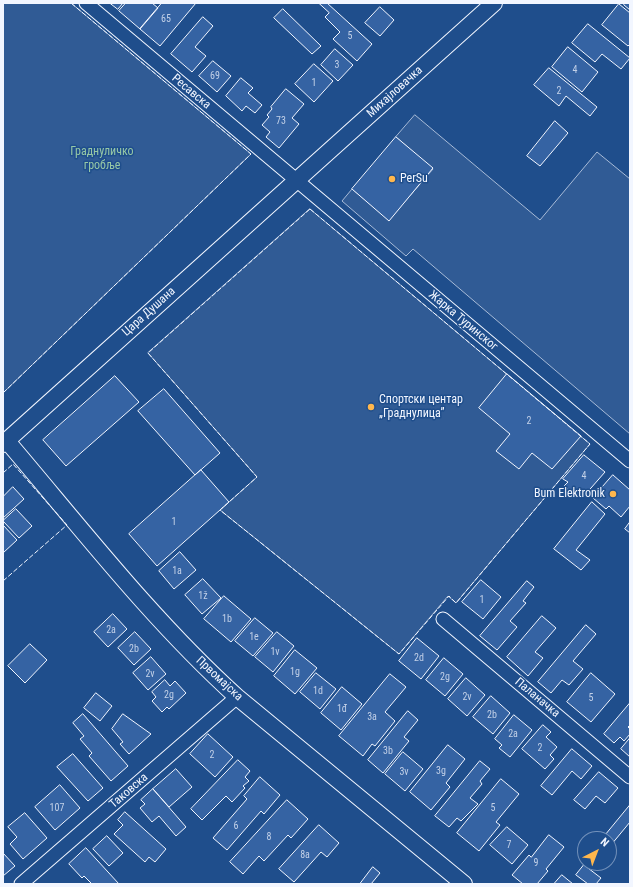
<!DOCTYPE html>
<meta charset="utf-8">
<style>
body{margin:0}
#map{position:relative;width:633px;height:887px;overflow:hidden;background:#1f4e8c;font-family:"Roboto Condensed",sans-serif}
canvas{display:block}
.frame{position:absolute;inset:0;border:4px solid #f2f6ff;pointer-events:none}
.north{position:absolute;left:577px;top:831px;width:40px;height:40px;box-sizing:border-box;background:#1f4e8c;border:1px solid #7391ba;border-radius:50%;rotate:42deg;font-size:11px;font-weight:700;line-height:16px;text-align:center;color:#f2f6ff}
.north::after{content:'';display:block;margin:auto;width:14px;height:18px;background:#ffb74d;clip-path:polygon(50% 0,100% 100%,50% 72%,0 100%)}
</style>
<div id="map">
<canvas width="633" height="887"></canvas>
<div class="frame"></div>
<div class="north">N</div>
</div>
<script>
const c = document.querySelector('canvas').getContext('2d');
c.lineJoin = 'round';
function paint(path, color) {
  c.fillStyle = color;
  c.fill(path, 'evenodd');
}
function strokePath(path, color, width, dash) {
  c.strokeStyle = color;
  c.lineWidth = width;
  c.lineCap = dash ? 'butt' : 'round';
  c.setLineDash(dash || []);
  c.stroke(path);
}
function label(font, color, halo, rows, align = 'center') {
  c.font = font + ' "Roboto Condensed",sans-serif';
  c.lineWidth = 3;
  c.setLineDash([]);
  c.textBaseline = 'middle';
  c.strokeStyle = halo;
  c.fillStyle = color;
  for (const [text, x, y, turn = 0] of rows) {
    c.save();
    c.translate(x, y);
    c.rotate((+turn || 0) * Math.PI / 180);
    c.textAlign = isNaN(turn) ? turn : align;
    if (halo) c.strokeText(text, 0, 0);
    c.fillText(text, 0, 0);
    c.restore();
  }
}
const built = new Path2D(`
 M3,3H71L251,154L3,393Z
 M415,115L540,220L597,152L630,179V434L413,249L406,256L342,201L352,189L389,220L433,169L396,137Z
 M310,209L590,444L456,603L448,596L399,654L220,510L257,477L148,353Z`);
paint(built, '#305b95');
strokePath(built, '#a8bbd7', 1);
const building = new Path2D(`
 M110,3H123L118,9Z
 M126,3H152L158,8L140,29L119,11Z
 M162,3H196L160,46L140,29Z
 M319,3H327L372,44L357,61L333,39L340,32L325,17L329,13Z
 M625,3H630V10L624,5Z
 M619,4L630,13V44L628,46L602,25Z
 M380,7L394,20L380,36L365,23Z
 M283,9L321,46L312,54L274,18Z
 M203,17L213,26L195,47L206,56L192,72L171,54Z
 M588,24L630,58L621,69L602,54L595,62L572,43Z
 M568,47L598,72L582,92L552,67Z
 M335,49L353,65L338,81L321,65Z
 M213,61L231,76L217,92L199,76Z
 M314,64L333,81L314,102L295,84Z
 M549,68L597,107L590,116L566,96L559,106L534,85Z
 M241,78L253,88L248,93L262,105L255,113L246,106L242,111L226,96Z
 M286,89L304,104L292,118L299,124L279,148L266,137L270,132L262,125L269,117L267,115L272,109L271,107Z
 M555,121L568,133L540,166L527,156Z
 M396,137L433,168L389,221L352,189Z
 M507,374L581,436L552,469L532,453L519,469L496,451L510,434L479,408Z
 M115,376L139,402L66,466L43,440Z
 M164,389L220,453L195,475L138,411Z
 M584,455L605,472L584,496L580,493L577,497L564,486L568,482L563,479Z
 M201,470L229,502L157,566L129,534Z
 M613,475L630,490V506L621,517L609,506L606,509L593,498Z
 M13,487L24,499L3,518V497Z
 M592,502L605,514L576,550L590,560L581,570L554,549Z
 M16,509L32,526L19,538L3,521Z
 M630,522V533L625,529Z
 M3,525L17,540L3,553Z
 M180,552L196,570L174,589L159,571Z
 M203,579L221,598L202,614L185,595Z
 M481,580L501,597L483,619L462,602Z
 M527,581L534,587L523,601L526,603L510,621L517,627L497,650L480,636Z
 M224,596L251,619L231,642L204,619Z
 M113,614L127,629L108,647L94,632Z
 M542,616L556,628L535,652L543,658L528,676L507,657Z
 M255,618L273,633L253,656L235,641Z
 M586,625L596,634L573,661L583,669L569,685L562,680L551,693L538,682Z
 M135,632L151,649L134,665L118,648Z
 M277,632L294,646L273,672L255,657Z
 M417,638L439,656L421,679L399,661Z
 M30,644L47,660L25,683L8,666Z
 M295,650L317,668L295,694L274,676Z
 M151,657L166,674L148,690L133,673Z
 M444,658L463,674L445,696L426,680Z
 M316,673L336,689L320,709L300,692Z
 M591,673L615,694L591,722L567,702Z
 M390,674L406,687L385,712L395,721L375,746L372,744L363,756L339,736Z
 M466,678L485,695L467,716L448,699Z
 M165,680L170,686L175,681L186,693L169,709L167,707L162,712L152,701L156,697L152,692Z
 M342,687L362,704L341,730L321,713Z
 M96,693L112,706L100,721L84,708Z
 M491,696L510,713L493,734L473,717Z
 M630,703V725L628,727L630,729V734L624,741L620,737L614,743L604,734Z
 M408,711L418,720L404,737L409,741L383,773L368,760Z
 M83,714L128,766L111,781L89,756L92,753L80,739L84,736L73,723Z
 M123,714L151,734L129,754L120,744L123,742L112,729Z
 M514,715L532,730L510,757L499,748L502,745L495,739Z
 M543,725L551,732L546,737L557,747L550,755L554,759L545,769L522,749Z
 M208,734L233,757L215,777L190,754Z
 M630,738V757L621,749Z
 M448,745L465,759L446,783L450,787L431,810L410,792Z
 M572,749L592,766L581,779L572,771L552,795L541,786Z
 M403,752L423,769L405,791L385,774Z
 M73,754L103,788L88,801L57,767Z
 M238,760L250,771L245,777L249,781L243,786L245,788L232,802L226,796L202,820L191,809Z
 M480,761L490,769L480,781L482,784L470,798L478,804L461,821L457,818L449,827L435,816Z
 M176,769L192,787L169,807L153,789Z
 M599,772L618,788L605,803L596,796L585,809L574,800Z
 M260,777L280,795L264,814L261,811L227,850L213,838L247,799L244,796Z
 M501,779L519,794L496,822L500,825L479,851L457,833Z
 M60,785L80,808L55,830L35,807Z
 M153,789L186,827L176,836L159,816L152,822L140,808L145,804L141,800Z
 M287,800L308,819L291,838L288,835L264,861L259,856L243,874L230,862Z
 M630,805V822L611,845L609,839L603,838Z
 M125,812L166,849L155,862L149,857L145,862L114,834L123,825L118,820Z
 M25,813L47,838L23,859L10,844L17,837L8,827Z
 M319,825L339,843L327,857L321,852L294,882L279,869Z
 M507,827L528,845L512,864L490,845Z
 M549,835L564,847L546,869L548,871L537,884H523L512,875L529,855L531,857Z
 M107,836L123,853L109,866L93,849Z
 M86,848L119,884H92L84,876L82,878L69,864Z
 M3,853L15,866L3,876Z
 M584,865L601,878L596,884H588L576,875Z
 M373,867L380,873L371,884H360Z
 M562,875L573,884H554Z`);
paint(building, '#3563a3');
strokePath(building, '#f2f6ff', 1);
const minor = new Path2D(`
 M86,3L630,461
 M443,619L630,777
 M21,884L237,697`);
const tertiary = new Path2D(`
 M7,441C81,528 152,620 237,697L464,884
 M3,444L494,3`);
strokePath(minor, '#f2f6ff', 15);
strokePath(tertiary, '#f2f6ff', 18);
strokePath(minor, '#1f4e8c', 13);
strokePath(tertiary, '#1f4e8c', 16);
strokePath(new Path2D(`
 M310,209L590,444L456,603L449,596L399,654L220,510L257,477L148,353Z
 M3,393L251,154L71,3
 M3,473L13,464L67,525L3,581`), '#f2f6ff', 1, [5, 2]);
for (const [x, y, r, color] of [
 [392,179,4,"#ffb74d"],
 [371,407,4,"#ffb74d"],
 [613,494,4,"#ffb74d"]
]) {
  const dot = new Path2D();
  dot.arc(x, y, r, 0, 2 * Math.PI);
  c.fillStyle = color;
  c.fill(dot);
  strokePath(dot, '#1f4e8c', 1.5);
}
label('10px', '#c3d1e8', null, [
 ["65",166,19],
 ["5",350,36],
 ["3",337,65],
 ["4",575,70],
 ["69",215,76],
 ["1",314,83],
 ["2",559,91],
 ["73",281,121],
 ["2",529,421],
 ["4",584,476],
 ["1",174,522],
 ["1a",177,571],
 ["1ž",203,596],
 ["1",482,600],
 ["1b",227,619],
 ["2a",111,630],
 ["1e",254,637],
 ["2b",134,649],
 ["1v",275,652],
 ["2d",419,658],
 ["1g",295,672],
 ["2v",150,674],
 ["2g",445,677],
 ["1d",318,691],
 ["2g",169,695],
 ["2v",467,697],
 ["5",591,698],
 ["1đ",342,709],
 ["2b",492,715],
 ["3a",372,717],
 ["2a",513,734],
 ["2",540,748],
 ["3b",388,751],
 ["2",212,755],
 ["3g",441,771],
 ["3v",404,772],
 ["107",57,808],
 ["5",493,808],
 ["6",236,826],
 ["8",269,837],
 ["7",509,845],
 ["8a",305,855],
 ["9",536,863]
]);
label('12px', '#f2f6ff', '#1f4e8c', [
 ["Ресавска",191,92,40],
 ["Михајловачка",395,92,-42],
 ["Цара Душана",149,312,-42],
 ["Жарка Туринског",463,321,40],
 ["Првомајска",219,679,43],
 ["Паланачка",537,698,40],
 ["Таковска",129,791,-41]
]);
label('12px', '#97c8a6', '#1f4e8c', [
 ["Граднуличко",102,152],
 ["гробље",102,166]
]);
label('12px', '#f2f6ff', '#1f4e8c', [
 ["PerSu",400,179],
 ["Спортски центар",379,400],
 ["„Граднулица”",379,414],
 ["Bum Elektronik",605,494,"right"]
], 'left');
</script>
